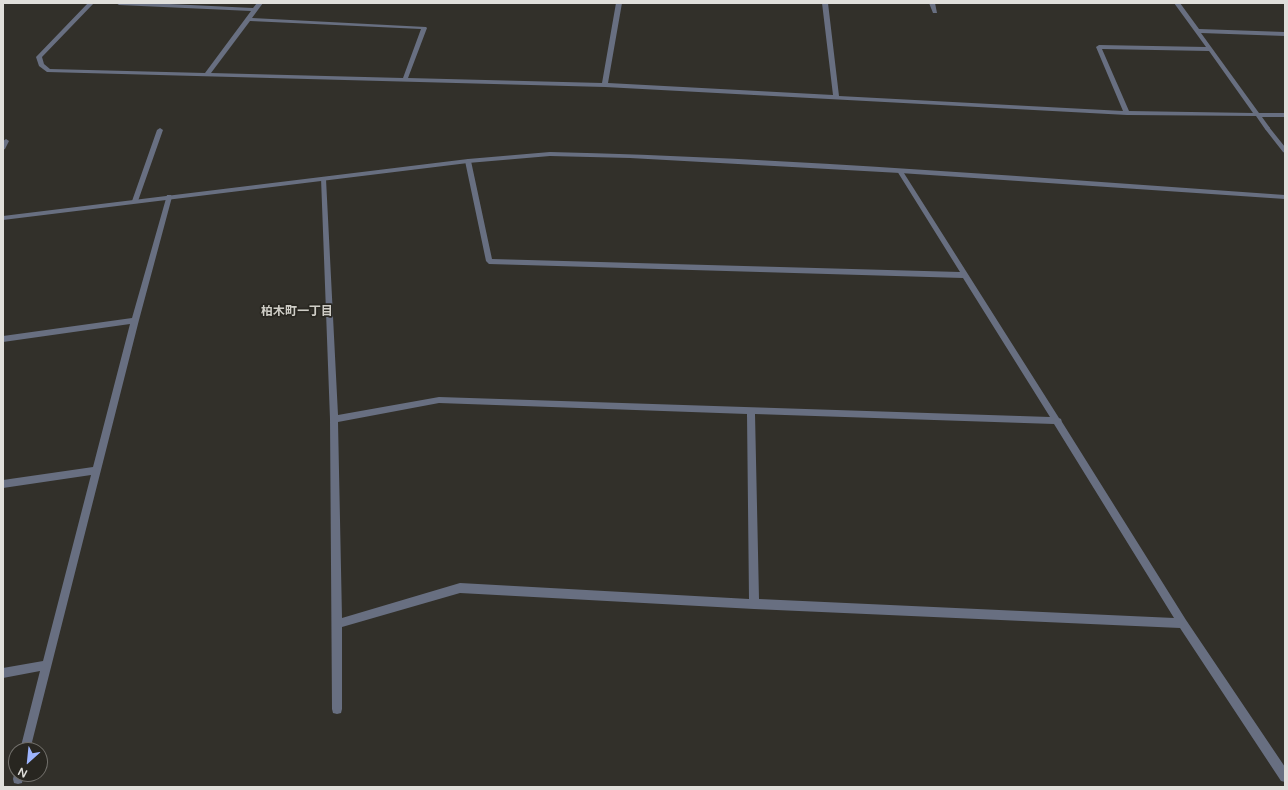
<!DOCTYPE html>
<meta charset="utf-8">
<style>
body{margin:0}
#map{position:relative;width:1288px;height:790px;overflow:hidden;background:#32302a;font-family:"Varela Round",sans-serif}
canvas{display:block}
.frame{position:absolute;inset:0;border:4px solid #e0dfdb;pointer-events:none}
.north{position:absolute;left:8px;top:742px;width:40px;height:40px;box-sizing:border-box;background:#282620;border:1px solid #72706b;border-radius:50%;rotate:207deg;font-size:11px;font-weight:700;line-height:16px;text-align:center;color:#e0dfdb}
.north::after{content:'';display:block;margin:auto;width:14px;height:18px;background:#9db4fd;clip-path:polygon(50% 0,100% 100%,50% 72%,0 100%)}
</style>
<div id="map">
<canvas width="1288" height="790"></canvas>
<div class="frame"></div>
<div class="north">N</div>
</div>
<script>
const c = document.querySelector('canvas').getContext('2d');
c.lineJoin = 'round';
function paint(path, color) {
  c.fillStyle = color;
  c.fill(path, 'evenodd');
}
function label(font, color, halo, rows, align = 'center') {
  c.font = font + ' "Varela Round","Noto Sans JP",sans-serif';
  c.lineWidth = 3.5;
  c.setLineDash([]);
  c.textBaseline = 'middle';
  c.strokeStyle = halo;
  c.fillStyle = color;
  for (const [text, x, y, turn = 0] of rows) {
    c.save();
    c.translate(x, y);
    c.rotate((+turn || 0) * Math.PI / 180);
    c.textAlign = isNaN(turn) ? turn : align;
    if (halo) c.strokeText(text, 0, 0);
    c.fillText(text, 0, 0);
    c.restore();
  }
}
paint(new Path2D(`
 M88,3H94L42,57L44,64L50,69L205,73L251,11L119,5L116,3H149L253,8L257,3H263L252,18L426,27L427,28L408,78L602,83L616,3H622L608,83L833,95L822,3H828L839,96L1123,111L1096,47L1099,45L1206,47L1174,3H1180L1199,29L1285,32V36L1201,33L1259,113H1285V117H1262L1270,128L1267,130L1265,129L1256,116L1127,115L605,87L47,72L39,66L36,57ZM250,21L421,29L403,78L211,73ZM1102,49L1209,51L1253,113L1129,111Z
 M929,3H935L937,13H933Z
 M160,128L163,130L138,201L135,203H133L132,201L157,130Z
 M6,139L9,141L5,149L3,150V141Z`), '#686f81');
paint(new Path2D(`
 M1267,126L1269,127L1285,147V153L1283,152L1265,129V127Z
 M468,159L471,161L492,259L960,272L897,171L900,169L902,170L1059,418L1061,419L1062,422L1186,620L1285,767V782L1281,781L1180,628L754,609L460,593L342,627V709L341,713L337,714L333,713L332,709L330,419L321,178L323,177L326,179L338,415L439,397L1050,417L963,278L489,264L486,261L465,161ZM439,403L747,414L749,599L460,583L342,618L338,422ZM755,414L1054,424L1174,618L759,599Z
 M167,195H171L172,197L139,320L30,750H20L40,671L3,678V668L43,661L91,475L3,488V480L93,467L130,324L3,342V336L132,318Z
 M15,770L16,774H24L22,783L18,784L14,783L13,779Z`), '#686f81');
paint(new Path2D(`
 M550,152C795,158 1040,178 1285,195V199L900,173L630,158L550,156L468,163L3,220V216L468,159Z`), '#686f81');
label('bold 12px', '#cfcdc6', '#282620', [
 ["柏木町一丁目",297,312]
]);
</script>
